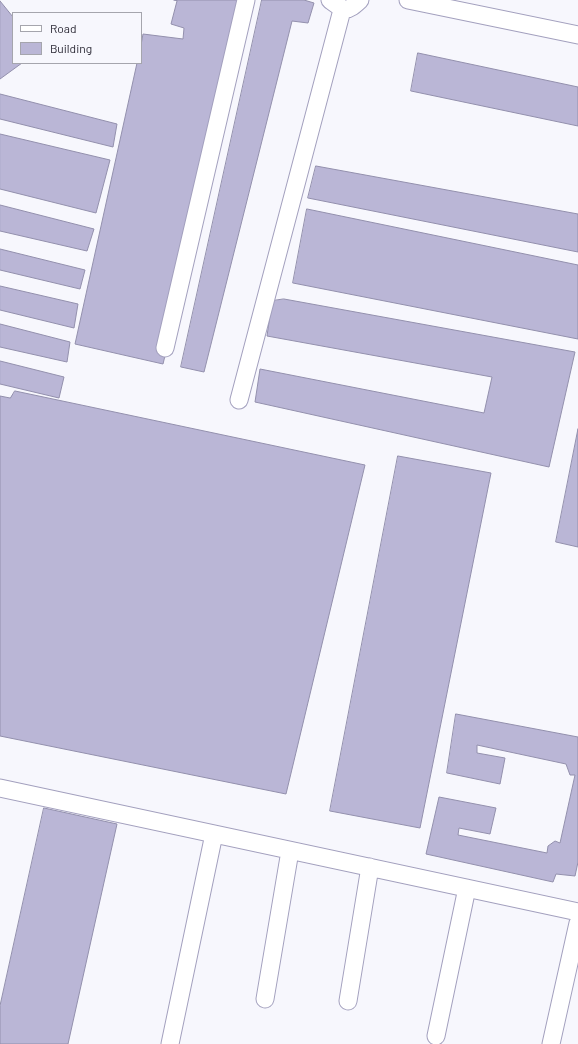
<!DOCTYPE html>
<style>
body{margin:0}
#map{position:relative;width:578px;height:1044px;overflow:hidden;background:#f7f7fd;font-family:Barlow,sans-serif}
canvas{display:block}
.legend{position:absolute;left:12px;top:12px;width:130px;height:52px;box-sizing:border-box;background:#f7f7fd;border:1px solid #a5a5ad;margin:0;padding:5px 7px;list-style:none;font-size:12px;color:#2b2935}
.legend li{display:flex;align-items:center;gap:8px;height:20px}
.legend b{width:20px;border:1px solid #a5a5ad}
</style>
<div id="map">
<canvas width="578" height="1044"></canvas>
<ul class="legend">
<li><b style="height:5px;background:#fff"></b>Road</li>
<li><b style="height:11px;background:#bab6d6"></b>Building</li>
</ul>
</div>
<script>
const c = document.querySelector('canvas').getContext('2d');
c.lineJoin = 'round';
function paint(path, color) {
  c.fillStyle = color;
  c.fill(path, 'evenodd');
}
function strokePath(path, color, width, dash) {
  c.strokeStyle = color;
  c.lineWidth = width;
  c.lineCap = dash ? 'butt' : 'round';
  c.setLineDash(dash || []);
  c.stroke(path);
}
const building = new Path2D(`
 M174,0H251L163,364L75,344L137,63H141V45L143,34L183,39L184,28L171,24L177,1Z
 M262,0H304L314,3L308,23L292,21L204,372L181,367Z
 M0,1L13,17V63H22L0,79Z
 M418,53L578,87V126L411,91Z
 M0,94L117,124L113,147L0,119Z
 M0,134L110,160L96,213L0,189Z
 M316,166L578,214V252L308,198Z
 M0,205L94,229L87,251L0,231Z
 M307,209L578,265V339L293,283Z
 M0,249L85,270L80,289L0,270Z
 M0,286L78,304L74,328L0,310Z
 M284,299L575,352L549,467L255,402L260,369L484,413L492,377L267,336L272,301Z
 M0,324L70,342L67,362L0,347Z
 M0,361L64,377L59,398L0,384Z
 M15,391L365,465L286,794L0,736V396L10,398Z
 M578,429V547L556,542Z
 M398,456L491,473L420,828L330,811Z
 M456,714L578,737V862L575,876L556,874L553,882L426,854L439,797L496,808L490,834L459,828L458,835L547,853L548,846L555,841L560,843L575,775H570L566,764L477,745V753L505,758L500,784L447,773Z
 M44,808L117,824L68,1044H0V1006Z`);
paint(building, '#bab6d6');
strokePath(building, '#9390ad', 1);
const minor = new Path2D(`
 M330,0C345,11 346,13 360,0
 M408,0L578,35
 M165,348L246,0
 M239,400L342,10
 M0,788L578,912
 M265,999L290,851
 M348,1001L370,867
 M436,1036L467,888
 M170,1044L214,834
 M551,1044L578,923`);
strokePath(minor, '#a3a0be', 19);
strokePath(minor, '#fff', 17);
</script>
